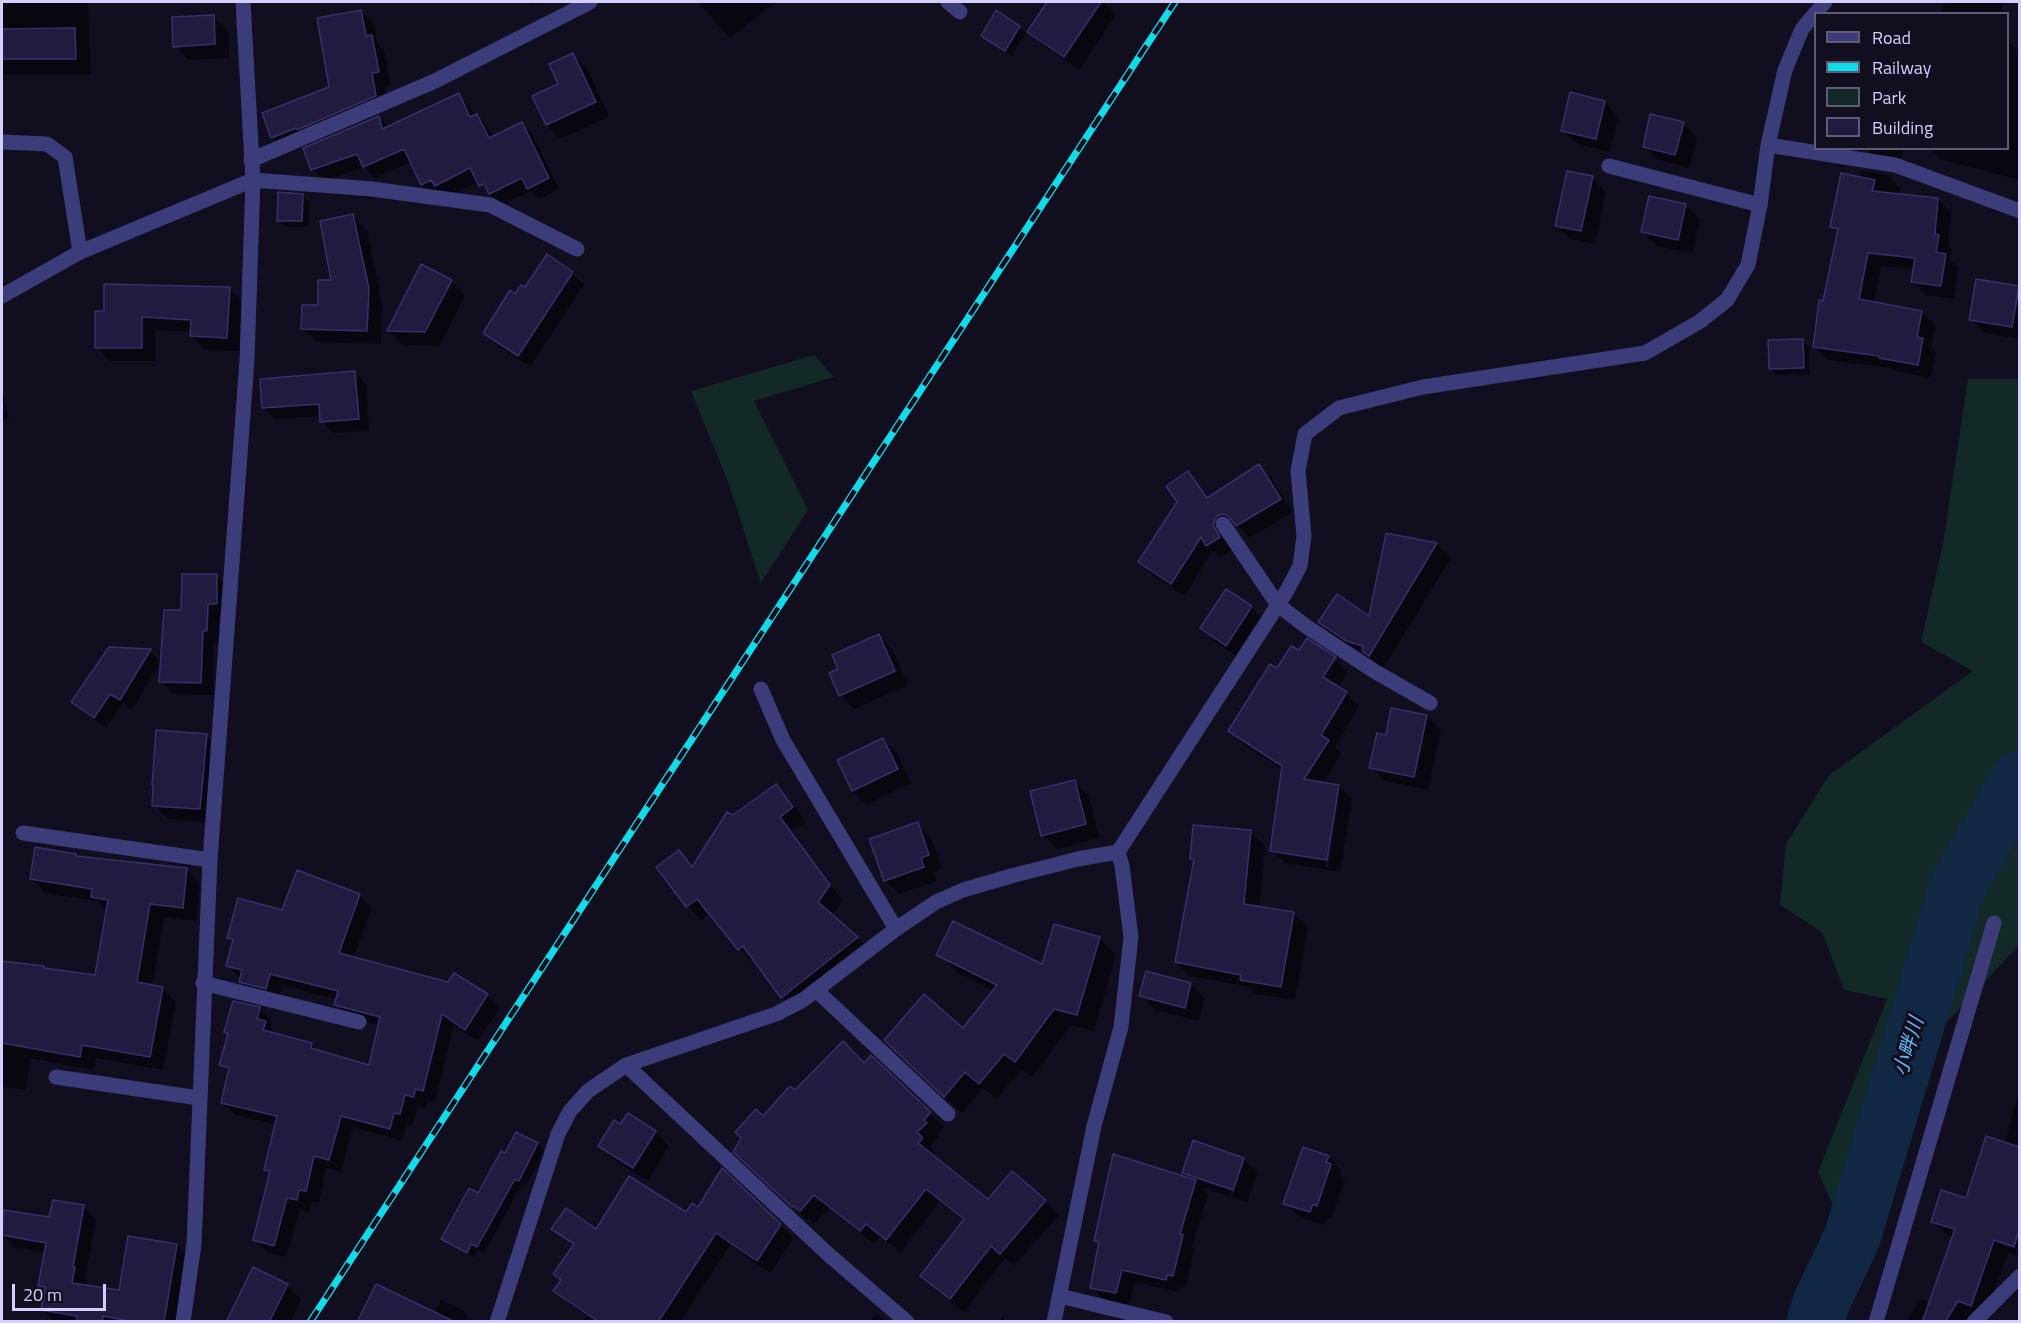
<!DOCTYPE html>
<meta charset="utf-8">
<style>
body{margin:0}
#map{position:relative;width:2021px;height:1323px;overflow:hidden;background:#100e1f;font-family:"Titillium Web",sans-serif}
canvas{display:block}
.frame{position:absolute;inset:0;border:3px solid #d3cffc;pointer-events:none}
.legend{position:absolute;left:1814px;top:12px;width:195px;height:138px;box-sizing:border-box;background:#100e1f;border:2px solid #5e5b77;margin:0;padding:8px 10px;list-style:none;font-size:18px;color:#d3cffc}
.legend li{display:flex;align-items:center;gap:12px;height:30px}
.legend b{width:30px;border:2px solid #5e5b77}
.scale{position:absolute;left:12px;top:1284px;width:94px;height:27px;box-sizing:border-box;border:3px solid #d3cffc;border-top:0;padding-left:8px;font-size:18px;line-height:21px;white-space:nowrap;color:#d3cffc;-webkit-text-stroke:4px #100e1f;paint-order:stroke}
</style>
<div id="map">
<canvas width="2021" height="1323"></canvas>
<div class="frame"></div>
<ul class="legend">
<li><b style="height:8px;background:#3c3c7b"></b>Road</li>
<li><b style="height:8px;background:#0fdbe9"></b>Railway</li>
<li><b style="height:16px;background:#122927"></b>Park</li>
<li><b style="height:16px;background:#211b3f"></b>Building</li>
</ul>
<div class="scale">20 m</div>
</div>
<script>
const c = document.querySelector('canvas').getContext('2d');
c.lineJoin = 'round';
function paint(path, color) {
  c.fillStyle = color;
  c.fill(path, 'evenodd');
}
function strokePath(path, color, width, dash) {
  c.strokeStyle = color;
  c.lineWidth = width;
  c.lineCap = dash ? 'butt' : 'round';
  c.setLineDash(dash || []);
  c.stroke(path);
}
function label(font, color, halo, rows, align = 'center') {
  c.font = font + ' "Titillium Web","Noto Sans JP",sans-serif';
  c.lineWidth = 6;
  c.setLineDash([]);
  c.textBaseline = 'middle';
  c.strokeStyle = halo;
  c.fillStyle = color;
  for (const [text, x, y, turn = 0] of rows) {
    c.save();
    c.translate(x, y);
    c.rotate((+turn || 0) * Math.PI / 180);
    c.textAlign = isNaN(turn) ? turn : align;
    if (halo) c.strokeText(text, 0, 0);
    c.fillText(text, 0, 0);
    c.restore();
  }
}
paint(new Path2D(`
 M814,355L834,377L754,401L808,510L761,583L728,482L691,391Z
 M1968,379H2019V945L1937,1033L1860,1266L1818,1172L1887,999L1844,990L1822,932L1780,905L1786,844L1829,775L1973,671L1921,642L1943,543Z`), '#122927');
paint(new Path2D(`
 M2,2H88L91,74H2Z
 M528,2H547L532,5Z
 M704,2H776L730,38L700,4Z
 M1049,2H1103L1116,15L1079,70L1043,45L1029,32Z
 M1946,2H2005L2000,9L2004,12L2003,14H1939Z
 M361,12L374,24L377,43L384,50L391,85L385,86L388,109L286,150L273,137L331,88Z
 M214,17L228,31L229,58L189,60L175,46Z
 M1019,27L1026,33L1012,56L989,42L983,35Z
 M2008,43L2020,51V180L1942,160L1930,148H2008Z
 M573,55L587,69L609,116L561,139L547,125L534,97L560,85Z
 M459,95L470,107L475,116L477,115L488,127L493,137L522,124L533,135L559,189L539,199L531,191L502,204L493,196L492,197L478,181L447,197L434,195L422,184L412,162L375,178L364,167L324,181L312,169L379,117L389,127Z
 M1604,102L1618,116L1610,152L1577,144L1562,130Z
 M1683,123L1697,137L1689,168L1658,160L1644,146Z
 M1867,148H1904L1900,161L1873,157Z
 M1861,171L1888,175L1901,189L1899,195L1938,199L1951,212L1948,246L1952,250L1950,260L1958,268L1954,299L1926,295L1913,282L1915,269L1881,266L1874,303L1921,312L1935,326L1931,347L1936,352L1931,378L1894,371L1891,368L1828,360L1814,346L1838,234L1832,227L1860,178Z
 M1592,178L1606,192L1595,244L1570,239L1556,225Z
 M302,195L309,202L308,227H285L278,220Z
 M1651,198L1686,205L1700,219L1692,253L1657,246L1643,232Z
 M353,216L367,230L382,304L381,344L317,342L303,328L319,306L333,282Z
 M421,266L451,281L465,295L439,346L403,345L389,331Z
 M572,273L584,285L530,367L497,345L484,333L515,296L525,289Z
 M229,288L243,302L241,351L205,350L191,336L192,332L155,330V361H110L96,347V313Z
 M2018,288L2020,289V339L1985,333L1971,319Z
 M1802,340L1809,347L1810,374L1777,375L1770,369Z
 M355,373L366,384L369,431L333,433L322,421L321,416L275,419L264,408Z
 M2,392L9,418L2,420Z
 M1259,466L1272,479L1292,512L1250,538L1239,527L1230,529L1232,550L1220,557L1213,550L1184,596L1153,575L1140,562L1179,502L1188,473L1209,498Z
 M1387,535L1437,544L1451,558L1383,669L1369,656L1333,636L1320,622L1370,618Z
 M217,576L229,588V616H219V642L214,643L213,695L173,694L161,681Z
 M1251,607L1265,621L1240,659L1216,642L1202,628Z
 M879,636L893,650L908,685L854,709L840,695V670Z
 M110,648L150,651L161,662L132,710L122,704L106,728L84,713L73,702Z
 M1299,653L1335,659L1348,672L1337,688L1346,693L1359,706L1335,747L1341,754L1323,783L1339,786L1352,799L1340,872L1285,863L1272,850L1283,770L1243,744L1230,731L1277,670ZM1336,795H1339L1328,868L1325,867Z
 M1427,716L1441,730L1428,790L1385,781L1371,767L1387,737Z
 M206,735L220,749L214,823L168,819L154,805Z
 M883,739L897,753L911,783L867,805L853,791Z
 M1075,782L1089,796L1099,838L1057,849L1043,835Z
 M776,786L790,800L806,822L792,831L842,900L832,916L871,951L796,1011L782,997L756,961L753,963L740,949L710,913L701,920L687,906L658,868L679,852L694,867L733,817Z
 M917,824L931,838L942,869L934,872L937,881L899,894L885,880Z
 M1251,832L1265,846L1259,908L1293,913L1308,927L1295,1000L1256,994L1249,987L1190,976L1176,962L1195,862L1191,858Z
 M75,855L78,858L187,870L200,884L196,921L164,917L152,987L162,988L176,1002L163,1070L96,1058L94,1070L30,1058L26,1090L2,1087V963L43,967L46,970L96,977L108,911L97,901L45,893L32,879Z
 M359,895L372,908L353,959L487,995L500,1008L478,1041L454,1025L435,1102L428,1100L426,1108L418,1106L412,1126L407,1124L402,1141L353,1127L341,1172L326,1168L319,1203L312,1201L309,1212L300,1210L286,1257L267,1252L255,1240L271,1174L266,1169L276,1125L236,1115L223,1103L230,1073L221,1064L229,1036L225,1032L259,1009L272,1021L270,1028L278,1036L311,1044L319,1052L370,1067L380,1025L348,1017L336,1004L337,1000L283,985L278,1000L253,994L228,965L234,942L229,937L283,912Z
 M1099,938L1116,955L1094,1031L1071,1025L1032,1077L1022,1070L996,1099L983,1088L962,1113L903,1057L963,1030L994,991L959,974L942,957L1043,966Z
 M1191,984L1205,998L1199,1021L1155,1010L1141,996Z
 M871,1057L944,1127L937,1135L939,1137L930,1146L935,1153L932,1156L988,1201H1045L1059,1215L1014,1266L1005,1258L964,1312L936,1290L922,1276L964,1221L940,1201L901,1252L880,1237L874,1244L829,1208L814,1224L808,1218L807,1220L748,1165L763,1118L795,1092L865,1065Z
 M2020,1085V1256L2008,1253L1984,1318L1971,1313L1966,1322H1906L1921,1298L1930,1303L1954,1237L1946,1234L1933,1221L1967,1199L2005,1144Z
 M621,1126L655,1132L669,1146L648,1181L614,1160L600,1146Z
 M517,1134L538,1144L544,1151L526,1186L522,1184L484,1253L478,1250L474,1258L449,1245L443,1238L478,1195L506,1155Z
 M1328,1157L1342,1171L1340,1175L1345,1179L1331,1219L1327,1217L1324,1225L1299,1217L1285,1203Z
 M1244,1159L1258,1173L1247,1203L1201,1187L1208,1194L1192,1247L1194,1249L1186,1288L1180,1287L1179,1292L1134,1282L1129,1305L1104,1300L1092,1287L1100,1245L1095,1240L1192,1180L1184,1172ZM1240,1165H1243L1232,1198L1229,1197Z
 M83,1207L96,1220L85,1279L87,1281L86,1286L120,1292L177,1245L189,1258L179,1322H55L43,1309L46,1292L39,1285L45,1253L14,1247L2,1234L5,1211L51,1218Z
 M698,1209L780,1225L793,1238L770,1273L730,1245L680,1322H582L586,1315L569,1304L555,1291L562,1281L555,1274L574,1247L553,1229L596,1231L687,1214Z
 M287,1285L301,1299L290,1322H228Z
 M441,1300L462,1310L469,1316L466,1322H359L435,1313Z
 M876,1314L887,1322H870Z
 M1003,1317L1007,1322H998Z`), '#0007');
strokePath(new Path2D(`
 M1815,1322L1821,1303L1852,1238L1958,885L2020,779`), '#112845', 57);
const building = new Path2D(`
 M1047,2H1101L1064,57L1027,32Z
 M361,10L366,36L372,35L379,72L372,73L376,96L297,130L296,128L271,138L262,113L329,87L317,18Z
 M996,10L1020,26L1005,51L981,36Z
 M214,15L215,44L173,47L172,17Z
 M75,28L76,59H2V29Z
 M573,53L596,102L546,125L532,96L558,84L549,64Z
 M1570,92L1605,101L1596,139L1561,131Z
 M459,93L470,117L477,114L489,138L522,122L549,178L527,189L522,178L489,194L484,184L479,186L470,168L435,186L431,180L421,185L404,149L363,167L357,154L311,170L303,148L379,116L382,129Z
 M1650,114L1684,122L1675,155L1643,147Z
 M1567,171L1593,176L1581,231L1555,226Z
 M1841,173L1875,180L1872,191L1938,198L1935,234L1939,235L1936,252L1946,254L1941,286L1911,282L1915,258L1868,253L1859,299L1922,311L1917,337L1923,338L1918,365L1879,358V356L1813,347L1819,300L1823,301L1838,229L1830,227Z
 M278,192L303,194L302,221H277Z
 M1649,196L1686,204L1678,240L1641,232Z
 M353,214L369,289L367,331L301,329L302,305H318V280H331L320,221Z
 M547,254L573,272L518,356L483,333L510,290L515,294L521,285L525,287Z
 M421,264L452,280L425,332L387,331Z
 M1976,279L2019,286L2012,327L1969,320Z
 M104,284L230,287L227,338L190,336L191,320L142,317V348H95V311H104Z
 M1803,339L1804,368L1769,369L1768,340Z
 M355,371L359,419L320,422L319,404L262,408L260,379Z
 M1259,464L1281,499L1236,526L1228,516L1223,514L1217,516L1213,525L1220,537L1206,546L1201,537L1171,584L1138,562L1177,502L1166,486L1188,471L1207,498Z
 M1386,533L1437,543L1369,656L1362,651L1363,646L1346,641L1318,622L1337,594L1369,616Z
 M182,574H217V604H208L207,631H203L201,683L159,682L164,610H181Z
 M1226,589L1252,606L1226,646L1200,628Z
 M879,634L895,671L839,696L829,673L838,669L832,655Z
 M1307,638L1336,657L1323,677L1347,692L1321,735L1329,740L1304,779L1339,785L1327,860L1270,851L1282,766L1228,731L1270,664L1277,668L1291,646L1299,650Z
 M109,647L151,649L120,700L110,694L94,718L71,702Z
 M1391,708L1427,715L1414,777L1369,768L1377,733L1386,735Z
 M156,730L207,734L200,809L152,806L153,785H152Z
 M883,738L898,769L852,791L837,760Z
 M1075,780L1086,824L1041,836L1030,791Z
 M776,784L793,807L780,817L830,885L818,902L858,937L781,998L743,946L738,950L697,899L686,907L656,867L679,850L692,867L727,812L733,815Z
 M918,822L929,855L921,858L924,867L884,881L869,839Z
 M1193,825L1251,830L1244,904L1294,912L1281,987L1240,980L1241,975L1175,962L1194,859H1190Z
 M35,847L76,854V856L187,868L183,908L150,904L137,982L163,987L150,1057L82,1045L80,1057L2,1043V961L44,966V968L95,975L108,900L91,897L92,889L30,879Z
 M297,870L360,894L339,953L448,982L454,973L488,994L465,1030L442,1014L423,1091L415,1089L414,1097L405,1095L400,1114L394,1113L390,1129L341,1116L329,1160L314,1156L306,1191L299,1190L297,1200L287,1198L274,1246L253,1240L270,1171L264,1170L277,1116L221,1103L229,1068L219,1065L228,1034L224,1032L233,1001L260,1007L257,1019L266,1021L263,1030L312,1043L311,1048L369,1065L380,1017L334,1005L338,991L270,974L266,989L239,982L242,970L226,966L233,939L227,938L238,898L282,910Z
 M953,921L1042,964L1054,924L1100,937L1077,1015L1054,1009L1015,1062L1004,1054L979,1084L965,1072L944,1097L884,1040L924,994L963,1028L997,985L936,955Z
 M1146,971L1191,983L1185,1008L1139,996Z
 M843,1041L864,1063L871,1055L931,1112L924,1120L927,1123L917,1132L923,1138L918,1143L988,1199L1012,1171L1046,1200L1000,1254L991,1246L950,1299L920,1276L964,1219L926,1189L886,1240L866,1224L860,1231L814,1195L800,1211L793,1206L792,1207L733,1152L741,1138L735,1132L756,1109L763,1116L790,1086L795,1090Z
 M628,1113L656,1131L633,1168L598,1146L614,1120L620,1124Z
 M516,1132L538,1143L519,1181L515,1179L477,1247L471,1244L467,1253L441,1239L469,1188L478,1193L501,1151L505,1153Z
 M1986,1136L2019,1147V1229L2014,1247L1994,1240L1971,1306L1958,1301L1945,1322H1922L1955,1229L1931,1222L1941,1190L1966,1198Z
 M1193,1140L1244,1158L1233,1190L1182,1173Z
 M1303,1147L1329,1156L1326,1162L1331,1164L1317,1206L1313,1204L1310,1212L1283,1204Z
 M1113,1154L1196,1180L1180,1234L1183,1235L1173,1276L1167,1275L1166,1280L1122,1270L1116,1293L1090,1288L1099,1242L1094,1241Z
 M722,1168L781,1224L757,1261L716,1233L658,1322H599L553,1291L561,1280L553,1274L574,1244L551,1229L566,1208L596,1229L629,1176L686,1212L692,1203L698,1207Z
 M53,1200L84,1205L73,1267H75L72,1283L119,1290L128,1236L177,1244L164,1322H134L103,1316L102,1322H76L77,1316L41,1310L45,1287L38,1286L46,1243L2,1235V1224L4,1210L49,1217Z
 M253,1267L288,1284L269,1322H226Z
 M376,1284L455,1322H357Z`);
paint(building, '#211b3f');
strokePath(building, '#382f6a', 1.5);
strokePath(new Path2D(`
 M2,142L47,144L65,157L80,252
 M1609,166L1760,205
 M1223,524L1278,605L1307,627L1374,671L1430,703
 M23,833L210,860
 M203,983L359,1022
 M816,990L948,1114
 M56,1077L199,1098
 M1060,1296L1166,1322`), '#3c3c7b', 15);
strokePath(new Path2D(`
 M948,2L960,12
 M1768,145L1895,165L2020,211
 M251,160L435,81L590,2
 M2,296L80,252L253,180L372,189L490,205L577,249
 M761,689L783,740L896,929
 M626,1065L829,1255L907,1322
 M183,1322L194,1244L210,860L247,360L253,180L243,2
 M497,1322L558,1134L570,1111L588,1091L626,1065L776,1014L803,1000L896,929L936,902L963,890L1011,876L1078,859L1118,852L1285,594L1300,566L1304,536L1298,471L1305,434L1339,408L1423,387L1645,353L1699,322L1727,300L1748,265L1760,205L1768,145L1785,70L1802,29L1825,2
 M1054,1322L1094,1126L1121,1027L1131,937L1122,866L1118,852
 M1876,1322L1994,923
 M1974,1322L2020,1276`), '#3c3c7b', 15);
const rail = new Path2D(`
 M310,1322L1175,2`);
strokePath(rail, '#0fdbe9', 7);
strokePath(rail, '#100e1f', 4.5, [14]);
label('italic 20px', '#64b7f5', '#100e1f', [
 ["小畔川",1910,1047,-73]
]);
</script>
